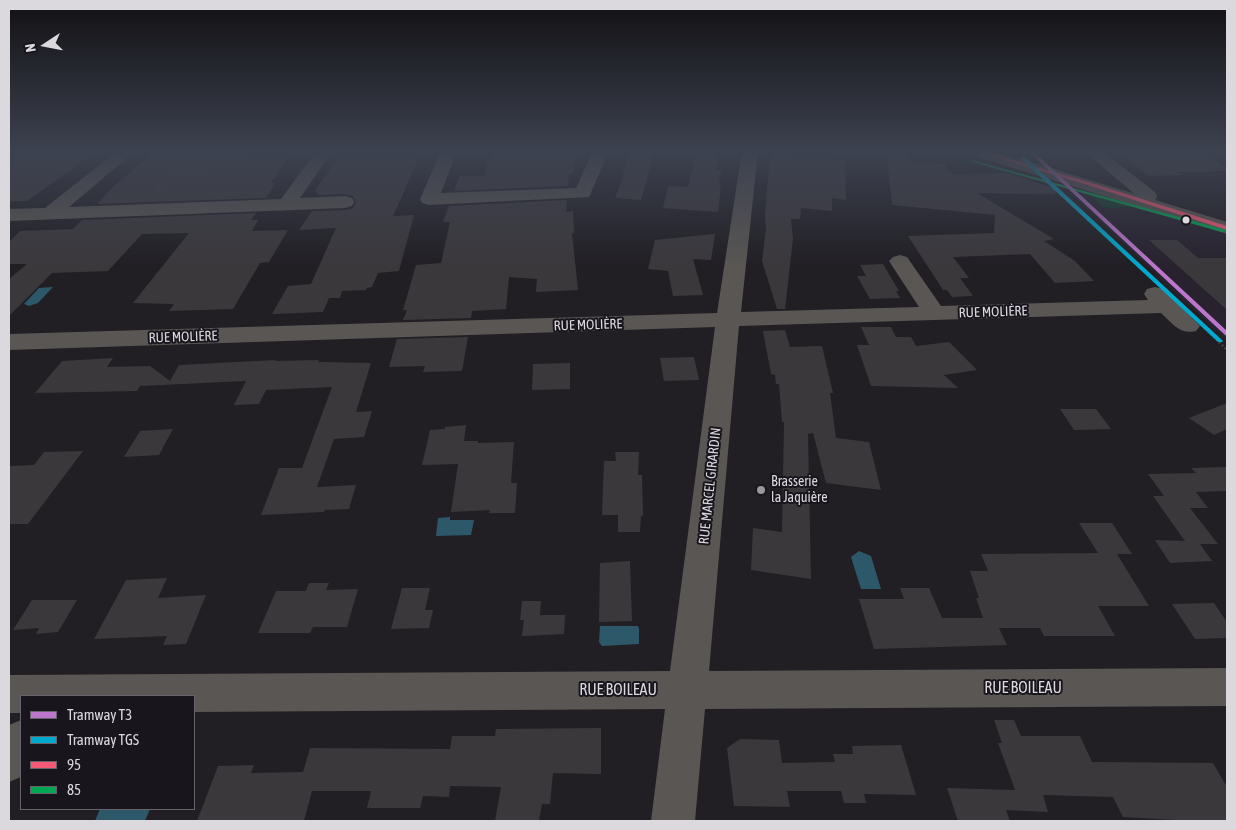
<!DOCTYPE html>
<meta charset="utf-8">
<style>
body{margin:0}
#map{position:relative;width:1236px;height:830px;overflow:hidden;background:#211f24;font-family:"Asap Condensed",sans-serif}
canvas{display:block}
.frame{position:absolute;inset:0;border:10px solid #dbd9de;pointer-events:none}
.legend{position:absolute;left:20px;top:695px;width:175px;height:115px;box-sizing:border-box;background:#18151c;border:1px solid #66636a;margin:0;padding:6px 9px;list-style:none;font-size:15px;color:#dbd9de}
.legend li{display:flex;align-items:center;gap:10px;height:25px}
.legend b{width:25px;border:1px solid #66636a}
.north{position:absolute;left:20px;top:20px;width:50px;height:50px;-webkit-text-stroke:4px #18151c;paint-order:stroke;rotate:259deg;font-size:14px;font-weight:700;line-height:20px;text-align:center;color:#dbd9de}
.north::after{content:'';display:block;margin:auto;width:18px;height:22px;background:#dbd9de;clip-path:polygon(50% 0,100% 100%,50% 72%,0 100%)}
</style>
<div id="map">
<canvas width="1236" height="830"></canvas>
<div class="frame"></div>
<ul class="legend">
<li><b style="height:6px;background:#bc77cd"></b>Tramway T3</li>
<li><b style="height:6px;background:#00a9ce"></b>Tramway TGS</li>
<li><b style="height:6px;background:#f75a77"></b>95</li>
<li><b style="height:6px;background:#00a651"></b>85</li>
</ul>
<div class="north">N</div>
</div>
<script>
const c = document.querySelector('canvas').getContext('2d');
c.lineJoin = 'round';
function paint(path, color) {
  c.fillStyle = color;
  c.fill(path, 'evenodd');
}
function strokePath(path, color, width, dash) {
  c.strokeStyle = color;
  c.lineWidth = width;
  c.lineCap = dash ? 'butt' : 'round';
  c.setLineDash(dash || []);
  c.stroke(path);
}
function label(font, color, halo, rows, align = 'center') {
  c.font = font + ' "Asap Condensed",sans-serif';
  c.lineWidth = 4;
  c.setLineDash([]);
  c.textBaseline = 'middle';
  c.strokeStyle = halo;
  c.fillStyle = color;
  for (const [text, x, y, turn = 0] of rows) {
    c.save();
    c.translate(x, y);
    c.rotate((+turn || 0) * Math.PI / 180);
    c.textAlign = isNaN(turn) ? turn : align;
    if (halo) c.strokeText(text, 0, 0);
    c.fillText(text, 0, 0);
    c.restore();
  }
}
paint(new Path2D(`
 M1018,151H1047L1057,159H1030L1020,157V154Z
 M1068,193H1089L1103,208L1138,207L1227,234V342L1079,201Z`), '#27222e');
paint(new Path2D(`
 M1089,193H1091L1138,207L1103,208Z`), '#153c2d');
paint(new Path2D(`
 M53,287L38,303L29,306L24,304L39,288Z
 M450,517V520H474L471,535L436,536L438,518Z
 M859,551L871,556L881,589H861L851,557Z
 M600,626H638L639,629V644L602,646L599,642Z
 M100,809H150L145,821H95Z`), '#2d586a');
paint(new Path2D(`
 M97,151L27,201H9V158L19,152Z
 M155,151H255L249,157H289L271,183H275L266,198L97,204L116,184Z
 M491,151H576L573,174H569L568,186L454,191L460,176H484Z
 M630,151H655L641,200L615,198L624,175H622Z
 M697,151H719L716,170H721L719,186H721L718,212L663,208L668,186L688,187Z
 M886,151H903L904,155H908L909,162L945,164L946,171L952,172L953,174L1007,173L1056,189L1055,194L977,193L1054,239L1044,241L1075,261L1094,281L1055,283L1030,254L953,257L969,278H960L973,296L952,297L947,290H943L908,236L994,233L995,215L892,205Z
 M1117,151H1201L1227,168V171L1177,172L1182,175L1149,176Z
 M770,152L845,160L846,200L832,198V211L801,208L800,219H791L793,239L785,309H777L762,261L766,229L765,216Z
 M339,158H419L393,216L414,215L399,271L378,273L372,287L367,288L366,290L342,291L340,298H329L323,312L272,314L288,286L311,284L336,228L299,230L312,211L346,210L353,208L356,203L353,196L345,194L318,195L315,190Z
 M567,200L566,212L573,211L574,233H572L578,290L536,292L537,279L509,277L506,309L472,311L471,318L403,320L407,310H403L416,265L441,263L450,222H443L449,206Z
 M256,213L251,220H258L252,231L288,230L269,262L260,263L233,309L169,311L174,304L133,303L189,233L142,234L108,271L52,273L9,316V279L27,264H9V242L20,231L73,229L82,220Z
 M715,234L711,260L693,259L703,295L673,296L668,271L648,269L655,240Z
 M1149,240H1177L1198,258H1227V310Z
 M883,264L899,291H896L900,298L870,299L857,276H866L860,265Z
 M861,327H891L896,337H911L916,346L949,342L977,370L944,375L958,388L871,386L857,345H869Z
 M785,330L790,347L822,346L833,393H830L836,438L869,442L881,490L826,483L813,433L808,434L811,579L751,570L753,528L782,532L784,422H782L779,384H776L775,375L771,374L763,331Z
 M468,337L462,371L423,372L425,366L389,367L397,339Z
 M694,357L699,380L664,381L660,358Z
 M113,358L107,367L150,366L170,381L179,365L276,360L275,361L319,360L318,362L371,363L356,412L372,411L364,437L334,439L317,487L356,485L349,509L325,510L324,512L261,515L279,468H302L332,387L266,390L259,404L234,405L246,381L140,386L137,391L35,393L62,361Z
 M570,363V389L532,390L533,364Z
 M1227,403V429L1214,435L1189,418Z
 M1060,409H1096L1111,429L1074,430Z
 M466,425L464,441H478V443L514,442L511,483H517L515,513H489L490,510L451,512L458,464L422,465L430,430L445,429V427Z
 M173,429L159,455L124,457L140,431Z
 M83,451L28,524H9V466L34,465L44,452Z
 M615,452H639L638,475H642L643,515L641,516L640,532H618V515H602L604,461H616Z
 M1227,467V491L1196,492L1208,508H1190L1218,544H1200L1212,561L1170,563L1155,540L1185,541L1153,496H1164L1148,474L1196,473L1191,468Z
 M1079,523H1112L1132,554H1117L1149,606H1098L1115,636H1044L1040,628H999L1007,645L874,649L859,599H904L900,588H929L942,618H983L976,598H979L970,571H988L981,554L1098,553Z
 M630,561L632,621L599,622L600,563Z
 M167,578L158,598L206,595L186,644L163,645L167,636L94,639L126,580Z
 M309,583H329L326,590L358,589L347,627H313L310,633H258L276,591H306Z
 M402,588H430L425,610H433L429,628L391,629Z
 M32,600H77L58,632L36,634L39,628L13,630Z
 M522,601H541L540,615H565L564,634L522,636L524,620H520Z
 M1214,603L1227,622V638L1195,639L1172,604Z
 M994,720H1014L1021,736H1080L1092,762L1213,763L1227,787V821H1177L1176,820L1123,817L1113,797L1043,795L1048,812L1006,810L1010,821H958L947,788L1015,790L998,743H1002Z
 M601,728V774L553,773L550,804H542L539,821H495L501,787L450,786L449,797L423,796L420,808H367L371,791H312L304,821H197L218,766L254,765L251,773L303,772L310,748L450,749L452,736H495L496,729Z
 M740,739L779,740L782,763L835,762L833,754H853L852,746L901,745L916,795L864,794L866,803H844L841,791H787L790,807L734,806L727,748Z`), '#3b383c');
strokePath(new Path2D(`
 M1057,151L1068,161
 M157,192L171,176L195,175L220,151
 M1069,198L1138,265`), '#5b5958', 2, [0.5, 2.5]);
strokePath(new Path2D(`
 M1137,263L1151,277
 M1208,331L1227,350`), '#5b5958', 2.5, [1, 3]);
paint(new Path2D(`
 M117,151H135L69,207L281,199L314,154L312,151H330L331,153L300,198L345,196L352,198L354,202L352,206L345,208L9,221V209L45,208Z
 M441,151H457L441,193L576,188L593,151H609L589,197L429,205L422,203L420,199Z
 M742,151H758L741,312L919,307L889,261L893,257L900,255L907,257L941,306L1148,300L1144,294L1147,289L1155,287L1163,289L1200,326L1196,331C1180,335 1173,324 1161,313L739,326L709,671L1227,668V706L705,709L695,821H651L665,709L194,712V696H21V713H9V675L670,671L715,327L9,350V334L717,313Z
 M1084,151H1102L1155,192L1157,196L1153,207L1146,209L1139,207L1137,203L1138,197Z
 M21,720V777L9,782V725Z`), '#595653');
paint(new Path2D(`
 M969,151H995L1227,222V234L971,155Z`), '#5b5654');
paint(new Path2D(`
 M975,151H982L1095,184L1227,226V230L1091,186Z`), '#f75a77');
paint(new Path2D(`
 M972,160L1226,230L1227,231L1222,232L972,162Z`), '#00a651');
paint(new Path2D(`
 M1028,151H1033L1227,331V336L1225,335Z`), '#bc77cd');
paint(new Path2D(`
 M1021,157H1025L1222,340L1223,341L1222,342H1218L1021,159Z`), '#00a9ce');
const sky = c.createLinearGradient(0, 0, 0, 267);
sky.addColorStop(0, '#121114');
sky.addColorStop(0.57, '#3d4250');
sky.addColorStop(1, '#3d425000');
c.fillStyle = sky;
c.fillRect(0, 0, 1236, 267);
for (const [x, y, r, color] of [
 [1186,220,4.5,"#dbd9de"],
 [761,490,5,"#9a989d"]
]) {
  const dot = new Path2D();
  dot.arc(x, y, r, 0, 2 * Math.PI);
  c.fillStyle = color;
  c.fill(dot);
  strokePath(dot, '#18151c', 2);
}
label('14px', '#dbd9de', '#18151c', [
 ["RUE MOLIÈRE",993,312,-2],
 ["RUE MOLIÈRE",588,325,-2],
 ["RUE MOLIÈRE",183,337,-2],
 ["RUE MARCEL GIRARDIN",710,486,-84]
]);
label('14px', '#dbd9de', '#18151c', [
 ["Brasserie",771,482],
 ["la Jaquière",771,498]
], 'left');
label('16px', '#dbd9de', '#18151c', [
 ["RUE BOILEAU",1023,688],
 ["RUE BOILEAU",618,690]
]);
</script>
